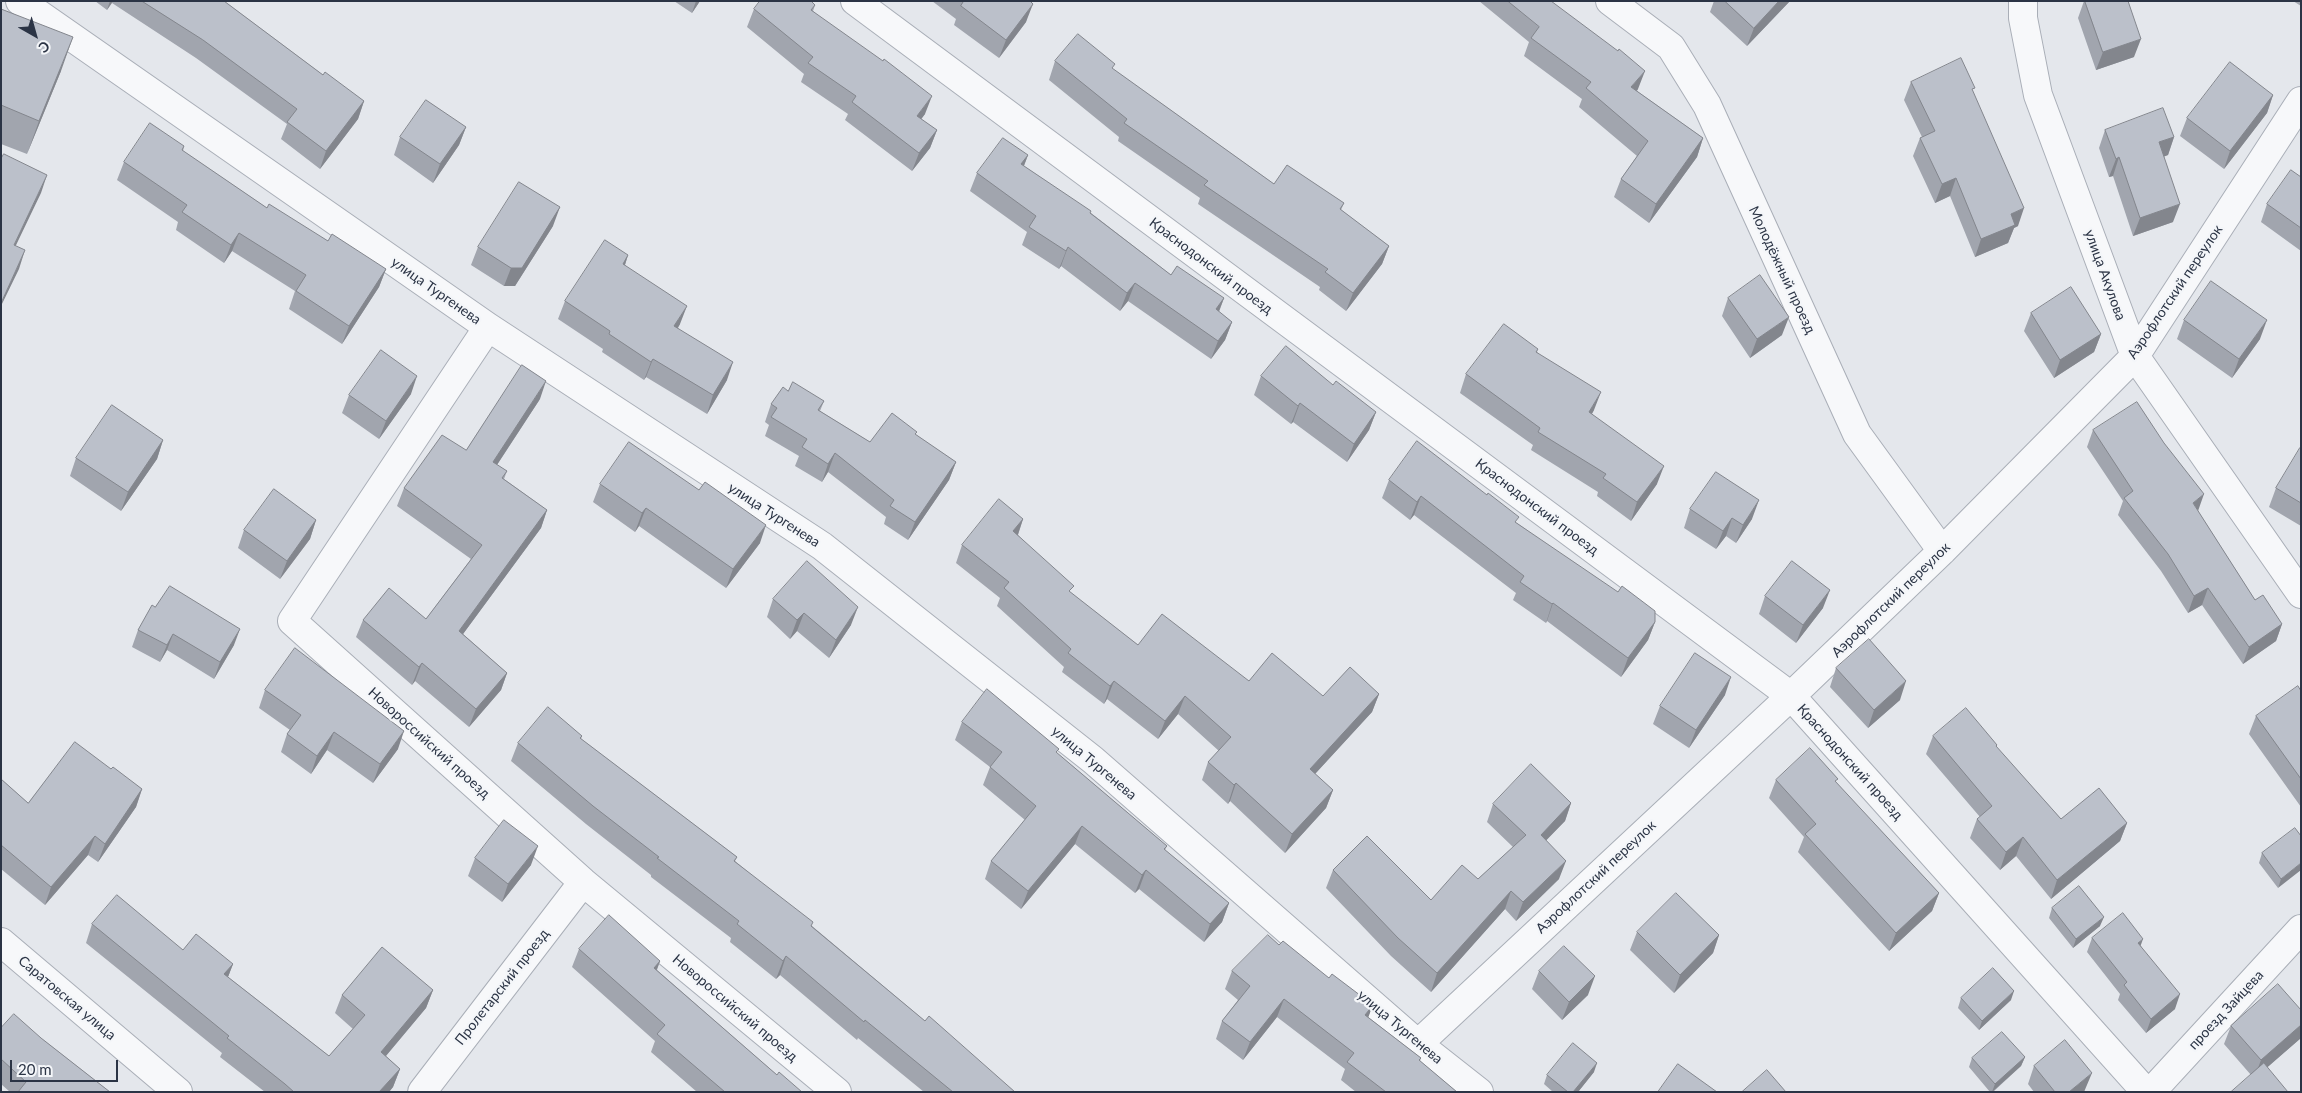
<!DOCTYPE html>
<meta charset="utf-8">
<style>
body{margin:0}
#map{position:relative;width:2302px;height:1093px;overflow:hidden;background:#e4e7ec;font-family:Lato,sans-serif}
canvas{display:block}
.frame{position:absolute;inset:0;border:2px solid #2b3445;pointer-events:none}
.north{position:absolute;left:10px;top:10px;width:50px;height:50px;-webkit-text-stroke:4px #f4f6f9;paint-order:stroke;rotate:142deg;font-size:14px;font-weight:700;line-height:20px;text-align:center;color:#2b3445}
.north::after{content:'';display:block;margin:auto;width:18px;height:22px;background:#2b3445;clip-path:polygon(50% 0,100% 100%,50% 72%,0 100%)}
.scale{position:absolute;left:10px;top:1060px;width:108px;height:22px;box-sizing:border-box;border:2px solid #2b3445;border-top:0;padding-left:6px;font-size:15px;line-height:18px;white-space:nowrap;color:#2b3445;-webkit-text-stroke:4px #f4f6f9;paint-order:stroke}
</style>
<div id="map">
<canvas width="2302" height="1093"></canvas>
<div class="frame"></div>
<div class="north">С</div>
<div class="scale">20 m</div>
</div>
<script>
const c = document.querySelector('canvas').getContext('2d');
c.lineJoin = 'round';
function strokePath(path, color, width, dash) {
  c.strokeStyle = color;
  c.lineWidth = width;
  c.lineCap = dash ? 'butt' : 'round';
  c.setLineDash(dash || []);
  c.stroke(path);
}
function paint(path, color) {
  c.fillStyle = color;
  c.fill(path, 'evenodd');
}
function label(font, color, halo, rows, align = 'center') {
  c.font = font + ' Lato,sans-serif';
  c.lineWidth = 4.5;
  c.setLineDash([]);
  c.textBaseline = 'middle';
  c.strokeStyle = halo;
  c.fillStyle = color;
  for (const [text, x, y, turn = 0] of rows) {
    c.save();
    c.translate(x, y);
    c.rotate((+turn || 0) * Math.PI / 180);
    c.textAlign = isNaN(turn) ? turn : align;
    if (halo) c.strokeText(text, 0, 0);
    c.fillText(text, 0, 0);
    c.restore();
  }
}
const street = new Path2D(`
 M20,1L488,327L822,546L1093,760L1418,1044L1479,1092
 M855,1L1791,696L2146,1092
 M1610,1L1671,47L1707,105L1857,434L1942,551
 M2023,1V18L2038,95L2135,356L2301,594
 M488,327L292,621L583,882L837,1092
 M1,942L178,1092
 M1418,1044L1791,696L1942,551L2135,356L2301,101
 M422,1092L583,882
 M2151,1092L2301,929`);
strokePath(street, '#a9aeb7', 30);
strokePath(street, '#f7f8fa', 28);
paint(new Path2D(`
 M95,1H224L323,75L364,101L358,119L320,169L281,139L287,124L196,58L112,3L107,10Z
 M674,1H700L692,13Z
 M932,1H1030L1026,22L999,58L954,25L956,19Z
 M1479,1H1551L1638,89L1637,91L1703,138L1697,157L1649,223L1614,197L1621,179L1637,156L1579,107L1582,99L1524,56L1529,42Z
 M1714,1H1790L1747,46L1710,12Z
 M2084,1H2128L2134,57L2096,70L2078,18Z
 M2293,1H2301V6Z
 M815,5L813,11L925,114L921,119L937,130L930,148L912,171L845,120L848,114L801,82L804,74L747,27L754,9Z
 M1,9L61,71L27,154L1,144Z
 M1055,61L1113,69L1274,184L1344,203L1341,210L1389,246L1382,264L1346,311L1319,290L1320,287L1198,204L1200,198L1118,141L1119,137L1049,80Z
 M1911,82L1973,92L2018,226L2014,228L2008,243L1975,257L1950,196L1935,203L1913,156L1920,138L1922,137L1904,100Z
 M2273,95L2267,113L2224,169L2180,136L2187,118Z
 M466,127L459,145L433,183L394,155L400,137Z
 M2105,130L2174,137L2168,155L2164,156L2173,222L2133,236L2113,176L2109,177L2099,148Z
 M184,146L183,151L267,208L328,241L386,269L379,287L342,344L289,309L295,291L232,251L224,263L176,230L178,222L117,180L124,162Z
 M1028,155L1024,166L1091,213L1171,275L1224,298L1219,312L1232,322L1225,340L1211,359L1128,301L1120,311L1061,266L1059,269L1022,245L1027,232L970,191L977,173Z
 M2301,177V251L2261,222L2267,204Z
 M553,226L515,286H504L471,265L478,247Z
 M628,255L625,265L680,324L678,328L727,380L707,414L646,377L644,380L602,352L603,349L558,319L565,301Z
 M1728,298L1782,335L1750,358L1722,316Z
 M2031,313L2101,334L2094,352L2054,378L2024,331Z
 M2184,320L2260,339L2232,378L2177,339Z
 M1538,349L1537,352L1594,410L1592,414L1657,484L1631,521L1597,496L1598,492L1531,450L1533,445L1460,393L1466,374Z
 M1261,376L1333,385L1376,412L1369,430L1347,462L1293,422L1291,424L1254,395Z
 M788,391L824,401L820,411L870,442L916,435L956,462L949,480L908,540L884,524L886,517L828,472L822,482L795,466L799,456L765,436L769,425L765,422L771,404Z
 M411,394L379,439L342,413L349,395Z
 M540,399L497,465L507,471L504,479L547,510L541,528L463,634L507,673L501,690L469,727L415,681L412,685L356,637L363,620L426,619L471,559L397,506L404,488L466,450Z
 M2093,430L2198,511L2255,600L2282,624L2276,641L2243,664L2202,605L2188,613L2161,571L2118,515L2123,501L2087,447Z
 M163,440L157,459L121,511L70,476L76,458Z
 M2301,449V526L2269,507L2276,488Z
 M1389,480L1517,523L1655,622L1648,640L1621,677L1547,621L1546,623L1513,600L1516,593L1414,515L1410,520L1382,498Z
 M600,484L760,543L726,588L639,526L635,532L593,502Z
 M1690,509L1752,519L1736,543L1726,536L1716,549L1684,528Z
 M1023,519L1018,535L1071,593L1138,645L1249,681L1323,696L1379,694L1372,712L1315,774L1333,790L1326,808L1285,853L1230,801L1228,804L1202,780L1208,762L1219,751L1178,714L1158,739L1107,699L1104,704L1062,672L1064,667L997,606L1000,598L956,563L962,545Z
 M316,520L310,539L280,579L238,548L244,530Z
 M1765,596L1823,608L1796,643L1759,614Z
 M773,599L851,625L829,658L797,631L790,639L767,617Z
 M155,607L234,645L214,679L167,650L160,662L132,647L138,630Z
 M1836,668L1900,700L1868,728L1830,687Z
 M265,690L398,749L373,783L327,750L311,774L281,752L287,734L290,730L259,708Z
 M2301,691V807L2249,734L2256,716Z
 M1725,695L1689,748L1653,724L1660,706Z
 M962,722L1057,753L1167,846L1165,850L1229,903L1222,922L1204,942L1139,889L1135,893L1075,844L1021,909L985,879L991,861L1025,820L983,785L990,767L955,740Z
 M582,736L581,739L737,857L735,861L812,926L925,1021L1015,1092H924L858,1038L857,1040L780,975L776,979L730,942L731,938L651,877V875L586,824L511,761L518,743Z
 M1933,736L1997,745L1996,747L2061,819L2127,823L2120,841L2051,899L2016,856L2000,870L1970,838L1977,819L1980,817L1926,754Z
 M111,769L142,789L136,807L98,862L88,855L45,905L1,869V779L28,803Z
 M1776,780L1836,783L1939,893L1932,911L1889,951L1798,852L1804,837L1769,798Z
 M1571,803L1565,821L1546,840L1559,879L1516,921L1505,909L1431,992L1391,956L1326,888L1333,870L1431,900L1478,879L1513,847L1487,822L1493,804Z
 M2301,836L2278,888L2259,863L2262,853Z
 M475,858L531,865L502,902L468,876Z
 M2052,908L2100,926L2073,948L2049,918Z
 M92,924L233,964L228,977L329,1056L353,1029L335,1013L342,995L433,990L426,1008L386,1056L400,1069L393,1087L389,1092H265L220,1057L222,1053L86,943Z
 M1637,932L1719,935L1713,953L1674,993L1630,950Z
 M2092,938L2141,946L2175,1009L2146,1033L2118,1000L2120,994L2087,952Z
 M1279,945L1329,978L1373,1005L1368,1017L1421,1058L1420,1061L1457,1092H1356L1341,1080L1345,1069L1277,1017L1243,1060L1216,1039L1222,1021L1238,1000L1225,989L1232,971Z
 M579,949L660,961L657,970L777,1075L802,1092H697L651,1052L655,1041L572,967Z
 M1539,971L1588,995L1562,1020L1532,989Z
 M1961,998L2011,1000L1979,1030L1958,1008Z
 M2301,1010V1038L2267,1067L2251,1075L2224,1044L2231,1026Z
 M1,1028L41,1038L110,1092H10L1,1084Z
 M2025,1057L2021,1066L1993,1092H1990L1969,1067L1972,1058Z
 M2034,1066L2085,1091L2084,1092H2034L2028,1084Z
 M1594,1072L1578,1092H1553L1544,1084L1547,1075Z`), '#a1a5ae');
paint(new Path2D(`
 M110,1H113L107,10Z
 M696,1H700L692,13Z
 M1779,1H1790L1747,46L1754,28Z
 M1033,4L1026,22L999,58L1006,40Z
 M73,37L61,71L27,154L39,121Z
 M2141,39L2134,57L2096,70L2103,52Z
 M1645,71L1638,89L1625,105L1631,87Z
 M2273,95L2267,113L2224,169L2230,151Z
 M932,96L925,114L910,134L917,116Z
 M364,101L358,119L320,169L326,151Z
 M466,127L459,145L433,183L440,164Z
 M937,130L930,148L912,171L919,153Z
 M2174,137L2168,155L2153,161L2159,142Z
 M1703,138L1697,157L1649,223L1656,204Z
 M1028,155L1021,173V164Z
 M2119,157L2113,176L2109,177L2116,159Z
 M47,175L41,193L7,264L14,245Z
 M1956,178L1950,196L1935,203L1942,184Z
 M2180,204L2173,222L2133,236L2140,218Z
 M560,207L553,226L515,286H504L511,268Z
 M2024,208L2018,226L2014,228L2008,243L1975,257L1981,239L2011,214Z
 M239,233L232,251L224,263L231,245Z
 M1389,246L1382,264L1346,311L1353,293Z
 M1068,247L1061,266L1059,269L1066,251Z
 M25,250L19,269L1,306L2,301Z
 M628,255L622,274L623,264Z
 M386,269L379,287L342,344L349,326Z
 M1135,283L1128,301L1120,311L1127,293Z
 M1224,298L1217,316L1216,309Z
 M687,306L680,324L667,344L674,326Z
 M1789,317L1782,335L1750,358L1757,339Z
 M2267,320L2260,339L2232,378L2239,359Z
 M1232,322L1225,340L1211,359L1218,341Z
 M2101,334L2094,352L2054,378L2060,360Z
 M653,359L646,377L644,380L651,362Z
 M733,362L727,380L707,414L713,395Z
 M417,376L411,394L379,439L386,421Z
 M546,381L540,399L487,480L493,462Z
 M1601,392L1594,410L1582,430L1589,412Z
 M1300,403L1293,422L1291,424L1298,406Z
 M1376,412L1369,430L1347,462L1354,444Z
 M163,440L157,459L121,511L128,492Z
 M835,453L828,472L822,482L828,464Z
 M956,462L949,480L908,540L915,522Z
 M1664,466L1657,484L1631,521L1637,502Z
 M2204,494L2198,511L2193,503Z
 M1421,496L1414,515L1410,520L1417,502Z
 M1759,500L1752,519L1736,543L1743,525Z
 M646,508L639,526L635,532L642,513Z
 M547,510L541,528L452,649L459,631Z
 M1732,518L1726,536L1716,549L1723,531Z
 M1023,519L1017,537L1013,531Z
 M316,520L310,539L280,579L287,561Z
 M766,525L760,543L726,588L733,569Z
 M2208,588L2202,605L2188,613L2194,596Z
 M1830,590L1823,608L1796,643L1803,625Z
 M1553,603L1547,621L1546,623L1552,604Z
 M858,607L851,625L829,658L836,640Z
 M804,613L797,631L790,639L797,620Z
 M1655,622L1648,640L1621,677L1628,658Z
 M2282,624L2276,641L2243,664L2249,647Z
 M240,629L234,645L214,679L220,662Z
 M173,634L167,650L160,662L167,645Z
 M422,663L415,681L412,685L419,667Z
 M507,673L501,690L469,727L476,709Z
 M1731,677L1725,695L1689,748L1696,730Z
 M1114,681L1107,699L1104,704L1110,686Z
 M1906,681L1900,700L1868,728L1874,710Z
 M1379,694L1372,712L1303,787L1310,769Z
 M1185,696L1178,714L1158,739L1165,721Z
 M404,731L398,749L373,783L380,764Z
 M334,732L327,750L311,774L317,756Z
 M1236,783L1230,801L1228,804L1234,785Z
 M142,789L136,807L98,862L105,844Z
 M1333,790L1326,808L1285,853L1292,834Z
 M1571,803L1565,821L1534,853L1541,835Z
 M2127,823L2120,841L2051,899L2057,880Z
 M1082,826L1075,844L1021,909L1028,891Z
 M95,836L88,855L45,905L51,887Z
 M2023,837L2016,856L2000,870L2006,852Z
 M538,846L531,865L502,902L508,884Z
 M1566,861L1559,879L1516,921L1523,902Z
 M2301,863V870L2278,888L2281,879Z
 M1146,870L1139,889L1135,893L1142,875Z
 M1511,891L1505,909L1431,992L1437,973Z
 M1939,893L1932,911L1889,951L1896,933Z
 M1229,903L1222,922L1204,942L1210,924Z
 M2104,917L2100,926L2073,948L2076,939Z
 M1719,935L1713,953L1674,993L1680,975Z
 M2143,939L2138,953V943Z
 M786,956L780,975L776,979L783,961Z
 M660,961L653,979L654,968Z
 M233,964L226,982L224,974Z
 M1595,976L1588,995L1562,1020L1569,1002Z
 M433,990L426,1008L374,1070L381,1052Z
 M2014,991L2011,1000L1979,1030L1982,1021Z
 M2180,994L2175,1009L2146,1033L2151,1019Z
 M1284,999L1277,1017L1243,1060L1250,1042Z
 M1373,1005L1366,1023L1365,1015Z
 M2301,1025V1038L2254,1079L2261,1060Z
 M2025,1057L2021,1066L1992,1092L1995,1084Z
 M1597,1063L1594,1072L1578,1092H1573Z
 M400,1069L393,1087L389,1092H379Z
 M2092,1073L2084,1092H2069Z`), '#83868d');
const building = new Path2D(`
 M142,1H224L323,75L325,72L364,101L326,151L287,122L297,109L203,40Z
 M760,1H811L815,5L811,10L883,61L884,59L932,96L917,116L937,130L919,153L852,102L856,96L808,63L813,57L754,9Z
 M964,1H1030L1033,4L1006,40L961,6Z
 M1508,1H1551L1618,51L1619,49L1645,71L1631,87L1703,138L1656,204L1621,179L1648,141L1586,88L1591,82L1531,38L1539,27Z
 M1725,1H1779L1754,28Z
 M2085,1H2128L2141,39L2103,52Z
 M1,9L73,37L39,121L1,105Z
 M1078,34L1115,64L1112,68L1274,184L1287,165L1344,203L1340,209L1389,246L1353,293L1325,272L1328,269L1204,185L1208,181L1124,123L1127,119L1055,61Z
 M1961,58L1975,88L1972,89L2024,208L2011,214L2015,225L1981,239L1956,178L1942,184L1920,138L1935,131L1911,82Z
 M2230,62L2273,95L2230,151L2187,118Z
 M426,100L466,127L440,164L400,137Z
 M2163,108L2174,137L2159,142L2180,204L2140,218L2119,157L2116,159L2105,130Z
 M150,123L184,146L182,150L267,208L269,204L328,241L332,234L386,269L349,326L296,291L306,275L239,233L231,245L182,212L187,205L124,162Z
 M1003,138L1028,155L1021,164L1091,211L1090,213L1171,275L1177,266L1224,298L1216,309L1232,322L1218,341L1135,283L1127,293L1068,247L1066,251L1029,227L1036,216L977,173Z
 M4,154L47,175L14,245L25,250L2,301H1V159Z
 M2291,170L2301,177V228L2267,204Z
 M519,182L560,207L522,268H511L478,247Z
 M605,240L628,255L623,264L687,306L674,326L733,362L713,395L653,359L651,362L609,334L610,331L565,301Z
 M1760,275L1789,317L1757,339L1728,298Z
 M2211,281L2267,320L2239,359L2184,320Z
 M2071,287L2101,334L2060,360L2031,313Z
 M1504,324L1538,349L1536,352L1601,392L1589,412L1664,466L1637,502L1603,478L1606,474L1538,432L1540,428L1466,374Z
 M1286,346L1333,385L1336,381L1376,412L1354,444L1300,403L1298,406L1261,376Z
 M381,350L417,376L386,421L349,395Z
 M522,365L546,381L493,462L507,471L502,478L547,510L459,631L507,673L476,709L422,663L419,667L363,620L389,588L426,619L482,545L404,488L442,435L466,450Z
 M793,382L824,401L818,410L870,442L892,413L917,432L915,434L956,462L915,522L890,506L894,500L835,453L828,464L802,447L807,439L771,417L777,408L771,404L783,387L788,391Z
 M2137,402L2164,443L2204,494L2193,503L2255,600L2263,595L2282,624L2249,647L2208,588L2194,596L2168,554L2124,498L2133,491L2093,430Z
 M112,405L163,440L128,492L76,458Z
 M1417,441L1487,495L1488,493L1519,517L1515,522L1618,592L1622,586L1655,611V622L1628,658L1553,603L1552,604L1520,582L1524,576L1421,496L1417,502L1389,480Z
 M629,442L699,490L705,482L766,525L733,569L646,508L642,513L600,484Z
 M2300,448L2301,449V503L2276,488Z
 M1716,472L1759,500L1743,525L1732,518L1723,531L1690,509Z
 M274,489L316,520L287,561L244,530Z
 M999,499L1023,519L1013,531L1074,586L1069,591L1138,645L1162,614L1249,681L1272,653L1323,696L1350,667L1379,694L1310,769L1333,790L1292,834L1236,783L1234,785L1208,762L1231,737L1185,696L1165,721L1114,681L1110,686L1068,653L1071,649L1004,588L1009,582L962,545Z
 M807,561L858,607L836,640L804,613L797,620L773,599Z
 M1792,561L1830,590L1803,625L1765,596Z
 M170,586L240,629L220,662L173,634L167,645L138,630L152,605L155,607Z
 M1869,639L1906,681L1874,710L1836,668Z
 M295,648L404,731L380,764L334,732L317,756L287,734L301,715L265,690Z
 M1695,653L1731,677L1696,730L1660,706Z
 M2298,686L2301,691V779L2256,716Z
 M987,689L1059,749L1056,752L1167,846L1164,849L1229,903L1210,924L1146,870L1142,875L1082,826L1028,891L991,861L1036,806L990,767L1002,752L962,722Z
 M548,707L582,736L580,738L737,857L734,861L813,922L811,926L925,1021L929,1016L1015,1092H953L865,1020L864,1022L786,956L783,961L737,924L739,921L657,858L659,857L593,806L518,743Z
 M1966,708L1997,745L1996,746L2061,819L2099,788L2127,823L2057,880L2023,837L2006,852L1977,819L1992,806L1933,736Z
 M75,742L111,769L113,767L142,789L105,844L95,836L51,887L1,845V779L28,803Z
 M1810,748L1838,779L1835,781L1939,893L1896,933L1805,834L1816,824L1776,780Z
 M1531,764L1571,803L1541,835L1566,861L1523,902L1511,891L1437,973L1398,938L1333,870L1367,836L1431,900L1462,865L1478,879L1526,835L1493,804Z
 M504,820L538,846L508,884L475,858Z
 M2295,828L2301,836V863L2281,879L2262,853Z
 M2079,886L2104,917L2076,939L2052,908Z
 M1676,893L1719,935L1680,975L1637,932Z
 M117,895L183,950L196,934L233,964L224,974L329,1056L365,1015L342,995L382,947L433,990L381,1052L400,1069L379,1092H294L285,1084L227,1038L229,1036L92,924Z
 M2123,913L2143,939L2138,943L2180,994L2151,1019L2124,985L2127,982L2092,938Z
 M609,915L660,961L654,968L777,1075L779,1072L802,1092H725L657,1034L665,1025L579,949Z
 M1268,935L1279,945L1283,941L1329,978L1332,974L1373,1005L1365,1015L1421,1058L1419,1060L1457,1092H1386L1347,1062L1354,1053L1284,999L1250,1042L1222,1021L1250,986L1232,971Z
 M1564,946L1595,976L1569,1002L1539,971Z
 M1993,968L2014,991L1982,1021L1961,998Z
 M2278,984L2301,1010V1025L2261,1060L2231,1026Z
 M14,1014L41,1038L110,1092H18L26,1082L1,1059V1028Z
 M2002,1032L2025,1057L1995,1084L1972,1058Z
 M2065,1040L2092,1073L2069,1092H2055L2034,1066Z
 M1573,1043L1597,1063L1573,1092H1568L1547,1075Z
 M2264,1063L2288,1092H2231Z
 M1678,1064L1717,1092H1658Z
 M1767,1070L1786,1092H1742Z`);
paint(building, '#bbc0ca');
strokePath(building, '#83868d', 1);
label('14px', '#2b3445', '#f4f6f9', [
 ["Краснодонский проезд",1211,266,37],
 ["Молодёжный проезд",1782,270,65],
 ["улица Акулова",2105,275,70],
 ["улица Тургенева",436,291,35],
 ["Аэрофлотский переулок",2175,292,-56],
 ["Краснодонский проезд",1537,507,37],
 ["улица Тургенева",774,515,33],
 ["Аэрофлотский переулок",1891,600,-44],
 ["Новороссийский проезд",429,743,42],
 ["Краснодонский проезд",1850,762,48],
 ["улица Тургенева",1094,763,40],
 ["Аэрофлотский переулок",1596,877,-43],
 ["Пролетарский проезд",502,987,-52],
 ["Саратовская улица",67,998,40],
 ["Новороссийский проезд",735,1008,40],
 ["проезд Зайцева",2226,1010,-47],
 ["улица Тургенева",1400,1027,40]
]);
</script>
